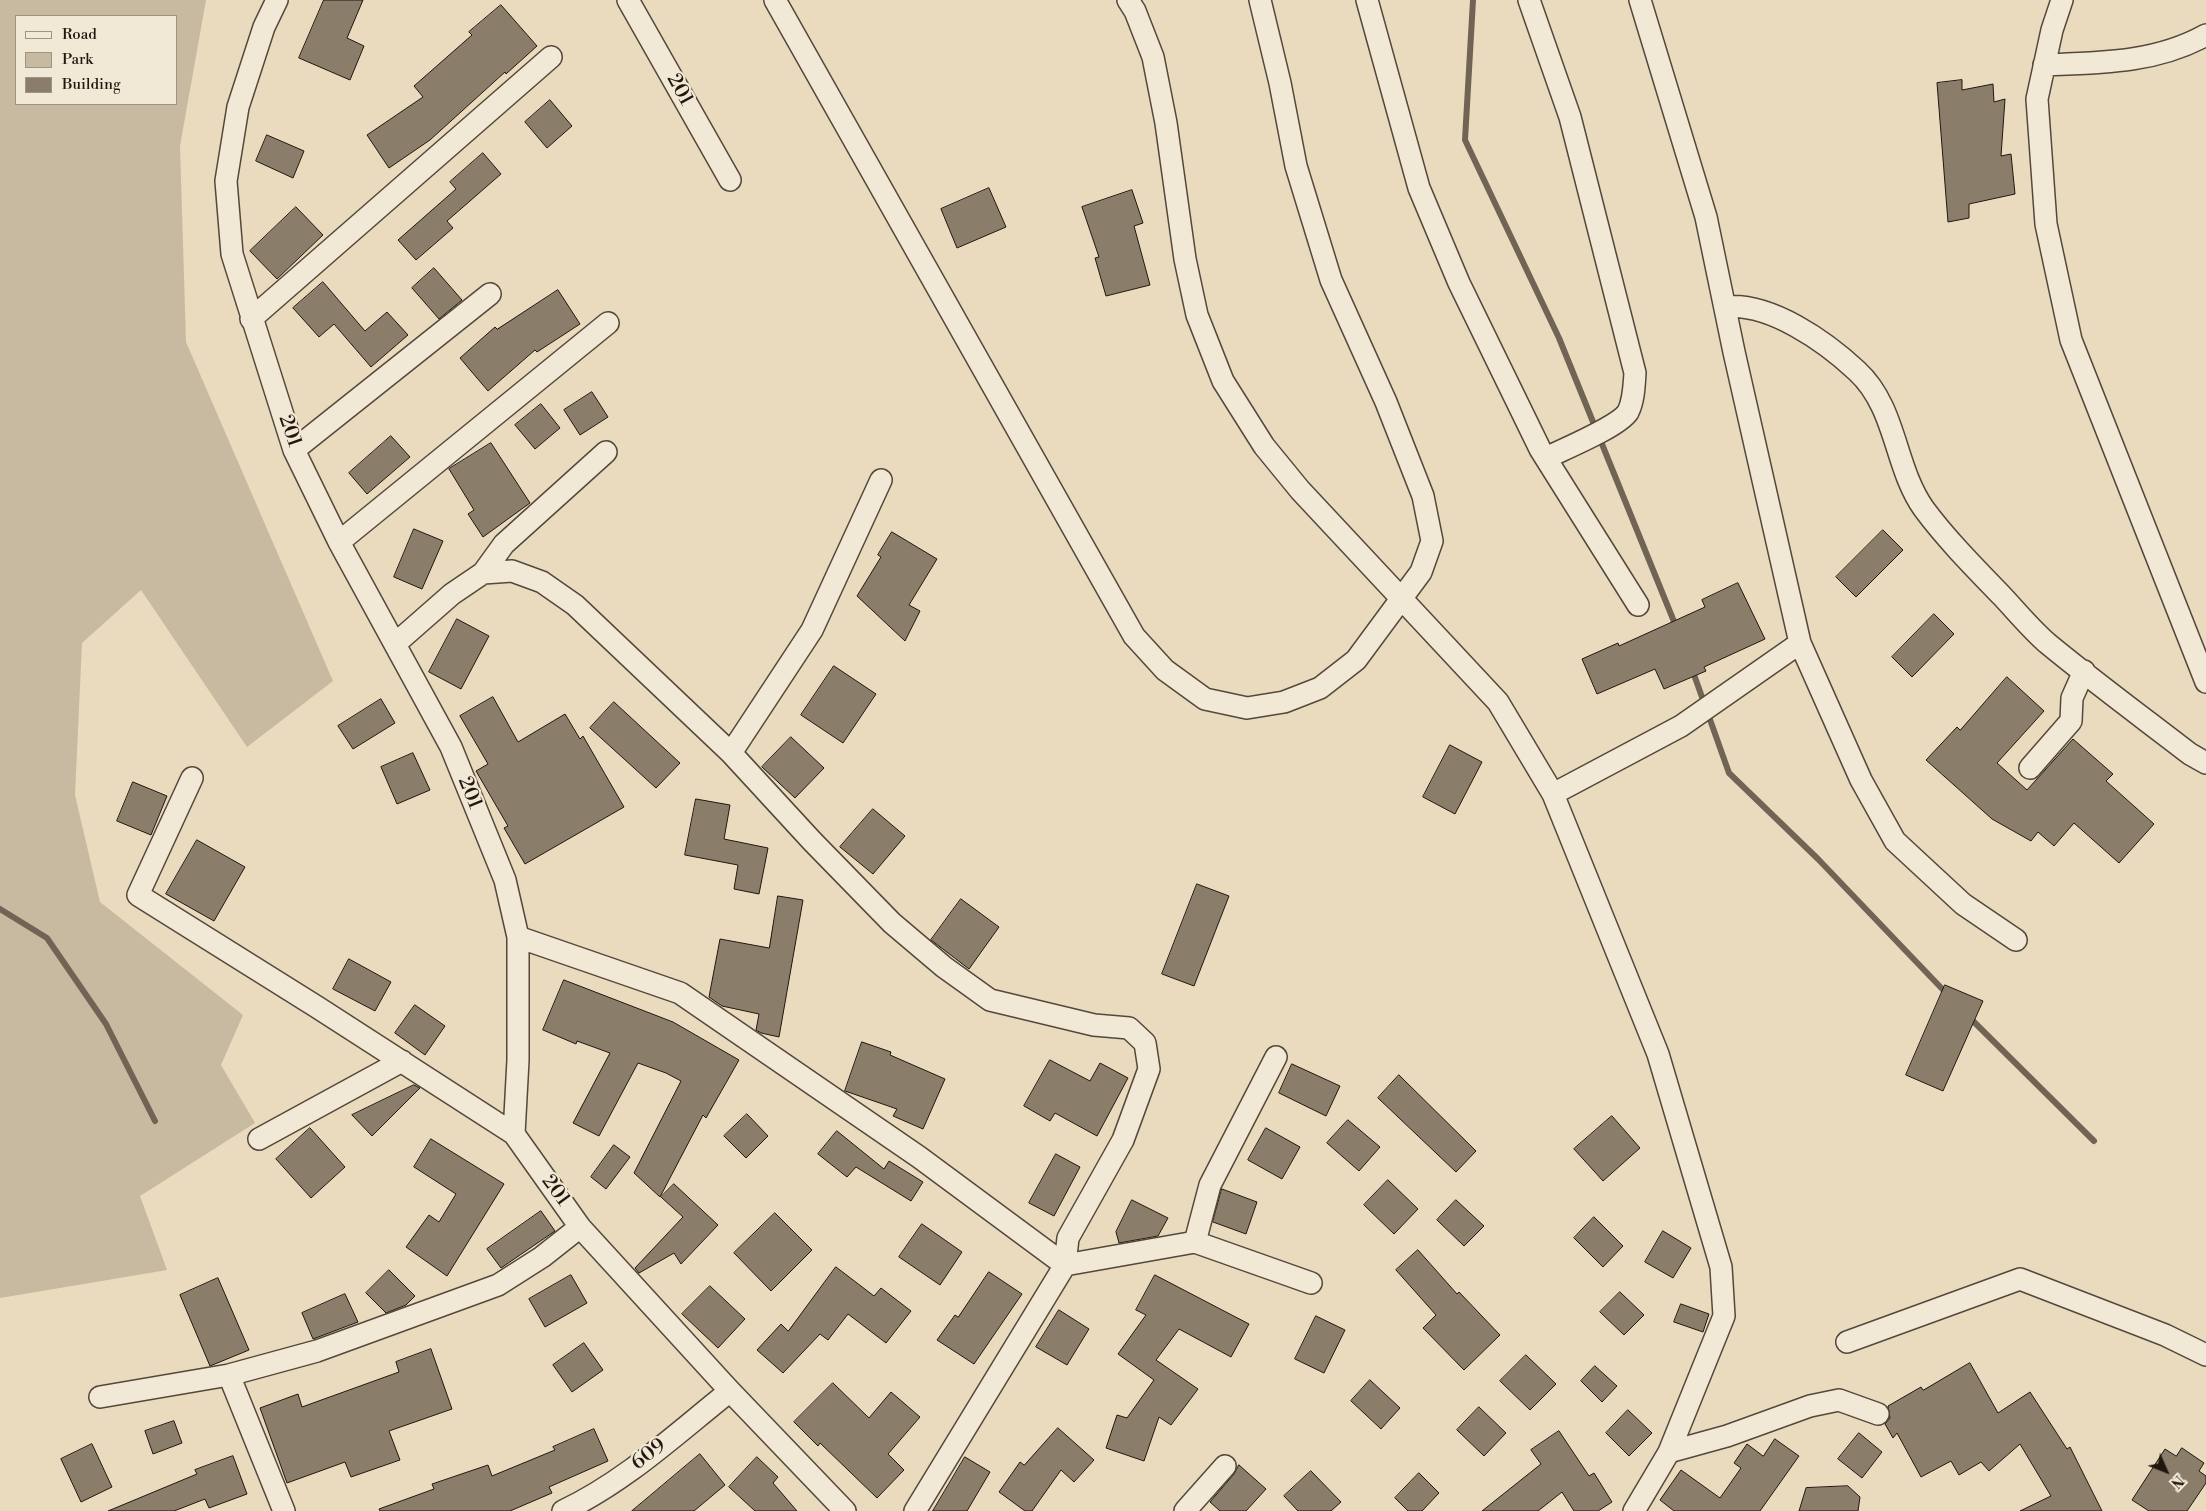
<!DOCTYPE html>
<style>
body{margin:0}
#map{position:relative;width:2206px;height:1511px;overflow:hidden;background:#eadbbe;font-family:"Libre Bodoni",serif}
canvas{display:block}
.legend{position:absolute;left:15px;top:15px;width:162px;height:90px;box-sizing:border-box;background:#f1e8d5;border:1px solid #9e9486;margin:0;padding:6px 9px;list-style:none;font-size:15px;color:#22170f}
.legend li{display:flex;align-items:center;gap:10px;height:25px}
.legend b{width:25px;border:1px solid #9e9486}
.north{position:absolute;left:2141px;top:1446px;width:50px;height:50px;-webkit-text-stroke:4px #f1e8d5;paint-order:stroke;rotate:134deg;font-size:14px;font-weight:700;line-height:20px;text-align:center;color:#22170f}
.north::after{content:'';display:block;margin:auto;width:18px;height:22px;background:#22170f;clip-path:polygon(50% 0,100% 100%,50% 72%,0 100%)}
</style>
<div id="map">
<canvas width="2206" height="1511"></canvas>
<ul class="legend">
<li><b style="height:6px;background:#f1e8d5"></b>Road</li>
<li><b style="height:14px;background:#c8baa0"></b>Park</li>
<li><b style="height:14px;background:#8a7d6a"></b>Building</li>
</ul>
<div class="north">N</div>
</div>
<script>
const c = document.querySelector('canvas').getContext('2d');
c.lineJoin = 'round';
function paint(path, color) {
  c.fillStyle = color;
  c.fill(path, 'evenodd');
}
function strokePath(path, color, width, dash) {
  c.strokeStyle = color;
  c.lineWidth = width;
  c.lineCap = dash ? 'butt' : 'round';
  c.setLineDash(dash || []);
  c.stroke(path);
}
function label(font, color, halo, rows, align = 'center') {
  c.font = font + ' "Libre Bodoni",serif';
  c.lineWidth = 4.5;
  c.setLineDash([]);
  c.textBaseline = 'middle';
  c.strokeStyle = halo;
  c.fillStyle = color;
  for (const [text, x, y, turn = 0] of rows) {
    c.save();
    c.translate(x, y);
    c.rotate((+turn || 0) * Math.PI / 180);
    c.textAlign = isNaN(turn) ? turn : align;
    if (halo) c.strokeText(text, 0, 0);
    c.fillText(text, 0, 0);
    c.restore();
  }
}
paint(new Path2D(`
 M0,0H206L180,146L186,342L333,681L247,747L141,590L82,643L75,795L100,902L243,1015L221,1065L255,1123L140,1196L167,1270L0,1298ZM16,16H176V104H16Z`), '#c8baa0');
strokePath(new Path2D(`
 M1473,0L1465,140L1559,338L1677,629
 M1692,669L1729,773L1818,859L1948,995
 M0,909L47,938L106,1024L155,1121
 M1969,1017L2094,1141`), '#716454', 6);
const building = new Path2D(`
 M324,0H363L347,38L364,46L350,80L299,58Z
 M501,5L537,46L506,74L505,72L430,140L389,168L367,135L423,97L414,86L472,35L469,32Z
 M1962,80V90L1993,84L1994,102L2005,99L2001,156L2011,154L2015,194L1969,204V218L1948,222L1937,83Z
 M550,100L572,126L547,148L525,122Z
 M267,135L304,151L293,178L256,161Z
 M483,153L501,174L447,221L453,228L416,260L398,240L456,189L450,182Z
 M989,188L1006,227L957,248L941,209Z
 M1132,190L1143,223L1134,226L1150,285L1106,296L1095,258L1099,257L1082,207Z
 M296,207L323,235L277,279L250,251Z
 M434,268L462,300L439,319L412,288Z
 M323,282L365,331L387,312L408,335L371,367L334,324L319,337L293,308Z
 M558,290L580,324L537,352L535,350L488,391L460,358L495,327L497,329Z
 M592,392L608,417L580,435L564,410Z
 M541,404L560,428L535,449L515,425Z
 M391,436L410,457L367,494L349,473Z
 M491,443L530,503L483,537L468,514L474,510L449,469Z
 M414,529L443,541L422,589L394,577Z
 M1883,530L1903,550L1856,597L1836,577Z
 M892,532L937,559L909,605L920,611L905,641L857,596L881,557L878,555Z
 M1738,583L1765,639L1704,667L1706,671L1664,689L1655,669L1597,694L1582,659L1618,643L1619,646L1705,607L1702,600Z
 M1934,614L1954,634L1912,677L1892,657Z
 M457,619L489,636L461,689L429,672Z
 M834,666L876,694L843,743L801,715Z
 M2007,677L2044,711L1997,763L2027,790L2073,739L2113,774L2106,781L2154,824L2119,863L2074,823L2054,846L2038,832L2031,841L1992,819L1926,760L1957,727L1960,730Z
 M493,697L518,742L565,714L580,739L583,736L624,807L525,864L504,828L508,826L476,771L488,764L460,716Z
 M381,699L395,723L353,749L338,726Z
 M614,702L680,763L656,788L590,728Z
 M791,737L824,768L795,798L762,767Z
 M1450,745L1482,762L1455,814L1423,797Z
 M413,753L430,790L397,804L381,767Z
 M133,782L167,796L151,835L117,821Z
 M696,799L730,805L724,839L768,848L759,894L734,889L738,865L685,855Z
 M873,809L905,836L873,874L840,847Z
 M197,840L245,867L214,921L166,894Z
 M1197,884L1229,896L1194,986L1162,974Z
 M778,896L803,900L779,1037L761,1033L756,1030L759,1014L722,1006L709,997L720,939L769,948Z
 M961,899L999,927L969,969L931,940Z
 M349,959L391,982L375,1011L333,989Z
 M564,980L673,1022L739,1060L706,1118L703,1115L660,1197L634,1173L681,1081L666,1073L638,1063L599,1136L573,1123L610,1053L577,1041L576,1044L543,1030Z
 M1945,985L1983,1001L1943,1091L1906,1075Z
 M415,1005L445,1026L425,1055L395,1033Z
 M862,1042L891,1052L890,1055L945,1079L923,1129L893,1116L897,1109L845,1091Z
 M1050,1060L1090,1081L1100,1063L1128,1078L1097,1136L1055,1113L1050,1121L1024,1106Z
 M1292,1064L1340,1086L1326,1116L1279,1093Z
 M1399,1075L1476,1151L1456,1172L1378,1098Z
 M414,1085L420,1088L372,1136L352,1115Z
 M747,1114L768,1136L746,1158L724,1136Z
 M1612,1116L1640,1148L1603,1181L1574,1149Z
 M1348,1120L1380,1147L1359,1171L1327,1143Z
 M310,1128L345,1167L311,1198L276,1159Z
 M1266,1128L1300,1147L1282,1179L1248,1160Z
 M837,1131L884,1169L889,1161L923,1182L911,1201L856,1167L847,1177L818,1154Z
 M431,1139L504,1184L447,1276L406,1247L429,1215L439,1222L456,1194L414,1167Z
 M614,1145L630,1157L606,1189L591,1177Z
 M1056,1154L1080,1167L1054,1216L1029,1203Z
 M1388,1180L1418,1209L1394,1234L1364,1205Z
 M674,1184L718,1225L681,1264L674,1253L639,1273L635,1268L683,1217L661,1197Z
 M1222,1189L1257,1202L1246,1234L1213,1222Z
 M1132,1200L1168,1218L1158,1236L1119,1243L1116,1232Z
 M1456,1200L1484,1226L1464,1246L1437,1220Z
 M541,1211L555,1231L501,1268L487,1249Z
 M775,1213L812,1250L771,1291L734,1253Z
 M1594,1217L1623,1246L1603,1267L1574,1238Z
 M922,1224L962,1252L940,1285L899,1257Z
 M1663,1231L1691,1248L1673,1278L1645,1262Z
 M1418,1250L1457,1294L1459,1292L1500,1335L1464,1370L1423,1328L1436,1315L1396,1270Z
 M836,1267L874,1296L881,1288L911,1311L886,1343L848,1314L828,1340L820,1334L783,1373L757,1350L781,1324L788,1331Z
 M389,1270L415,1296L406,1305L386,1313L366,1293Z
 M989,1272L1022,1294L974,1364L937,1340L955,1315L958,1317Z
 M571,1275L587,1303L545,1327L529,1299Z
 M1155,1275L1249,1324L1231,1357L1179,1329L1156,1360L1198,1389L1171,1425L1159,1417L1144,1461L1106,1448L1117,1415L1127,1418L1154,1380L1118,1354L1146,1315L1136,1310Z
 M218,1278L249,1350L210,1366L180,1295Z
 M710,1286L745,1319L718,1348L682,1314Z
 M1620,1292L1644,1315L1624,1335L1600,1312Z
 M345,1294L358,1322L313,1339L302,1313Z
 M1681,1304L1709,1314L1703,1332L1674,1322Z
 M1059,1310L1089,1329L1067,1365L1036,1347Z
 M1316,1316L1345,1330L1324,1373L1295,1359Z
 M584,1343L603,1370L572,1392L553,1365Z
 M431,1349L452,1409L389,1431L400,1460L351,1477L345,1462L287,1483L260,1408L298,1394L302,1407L399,1372L396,1362Z
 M1526,1355L1556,1384L1530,1410L1500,1381Z
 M1970,1363L1998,1413L2030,1392L2067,1449L2070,1447L2102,1511H2020L2051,1496L2020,1444L1989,1471L1981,1462L1959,1475L1951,1461L1921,1477L1897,1433L1893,1438L1885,1424L1890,1418L1888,1406L1921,1387L1923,1390Z
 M1595,1366L1617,1386L1602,1402L1581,1381Z
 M1370,1380L1400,1408L1381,1429L1351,1401Z
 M833,1383L869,1418L891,1392L920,1417L888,1454L904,1470L877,1498L820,1443L818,1446L794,1422Z
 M1479,1407L1506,1433L1484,1456L1457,1430Z
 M1628,1410L1652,1433L1629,1456L1606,1433Z
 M174,1421L182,1443L153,1454L145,1431Z
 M1058,1428L1094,1460L1074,1482L1061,1470L1032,1511H1025L999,1492L1020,1462L1024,1465Z
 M594,1429L608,1461L549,1487L552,1493L510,1511H380L379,1509L434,1489L432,1484L488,1465L492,1476L555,1450L553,1447Z
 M1559,1431L1589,1476L1594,1473L1612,1502L1598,1511H1574L1562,1492L1538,1511H1482L1541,1464L1531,1450Z
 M1859,1433L1882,1452L1862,1478L1838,1459Z
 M1775,1439L1799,1456L1760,1511H1674L1660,1500L1681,1470L1720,1498L1741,1468L1734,1463L1747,1444L1763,1456Z
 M92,1444L112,1487L81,1502L61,1459Z
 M2182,1448L2204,1463L2199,1471L2206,1476V1483L2187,1511H2149L2132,1500L2165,1449L2176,1456Z
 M700,1454L725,1485L694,1511H632Z
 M233,1456L247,1494L209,1508L205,1499L174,1511H108L197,1474L195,1470Z
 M757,1457L778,1477L773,1483L797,1511H755L729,1487Z
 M965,1457L990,1472L967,1511H933Z
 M1239,1465L1266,1489L1246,1511H1220L1210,1502L1234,1474Z
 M1311,1471L1341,1502L1331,1511H1298L1284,1496Z
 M1419,1473L1439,1493L1422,1511H1408L1395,1498Z
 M1848,1486L1860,1497L1858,1511H1799L1806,1488Z`);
paint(building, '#8a7d6a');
strokePath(building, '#22170f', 1);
const minor = new Path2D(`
 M277,0L264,27L238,107L226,181L232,254L294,450L339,542L451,747L505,880L518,937V1060L514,1134L580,1227L730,1391L845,1511
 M628,0L730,180
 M775,0L1134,636L1165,670L1205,699L1247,708L1284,702L1320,688L1356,660L1421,572L1432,541L1423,496L1386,402L1331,280L1296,166L1280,83L1260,0
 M1128,0L1135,11L1153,57L1166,123L1185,259L1197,315L1223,381L1264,446L1300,490L1498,702L1553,794L1658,1054L1721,1267L1724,1316L1669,1452L1634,1511
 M1367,0L1419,188L1459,283L1540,449L1638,605
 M1529,0L1570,117L1635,373C1634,386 1634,400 1628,412C1618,427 1564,449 1546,458
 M1640,0L1706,217L1734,352L1800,643L1861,780L1895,841L1963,904L2016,940
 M2062,0L2052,30L2037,99L2046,224L2071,340L2206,682
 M2044,65C2100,63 2156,63 2206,35
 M1725,307C1770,302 1826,342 1857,371C1897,408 1894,467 1924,509C1947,540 1976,569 2002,596C2017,612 2031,629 2047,643C2093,681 2142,717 2190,754L2206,763
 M251,319L551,57
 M294,450L490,294
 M339,542L608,323
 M483,573L512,571L542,582L575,605L731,753L812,841L892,923L944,967L990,1000L1094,1025L1129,1028L1145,1043L1149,1069L1123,1140L1068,1238L1065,1265
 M395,644L452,594L483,573L504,544L606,452
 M731,753L812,630L881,480
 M2030,768L2071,721L2072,698L2084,671
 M192,778L138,895L317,1007L514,1134
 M1553,794L1681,726L1800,643
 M518,937L680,993L919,1157L1065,1265
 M259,1139L402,1061
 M1195,1242L1210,1185L1276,1057
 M1847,1342L2020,1279L2165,1335L2206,1355
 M229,1375L284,1511
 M100,1397L229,1375L317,1351L498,1285L542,1257L580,1227
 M1669,1452L1727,1436L1810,1406L1839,1400L1878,1414
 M563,1511C625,1482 677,1433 730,1391
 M915,1511L1065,1265L1195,1242L1311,1283
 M1185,1511L1225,1466`);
strokePath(minor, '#54483b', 24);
strokePath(minor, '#f1e8d5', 21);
label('20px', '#22170f', '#f1e8d5', [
 ["201",679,90,61],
 ["201",289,431,71],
 ["201",469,793,68],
 ["201",555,1191,54],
 ["609",649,1455,-38]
]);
</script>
